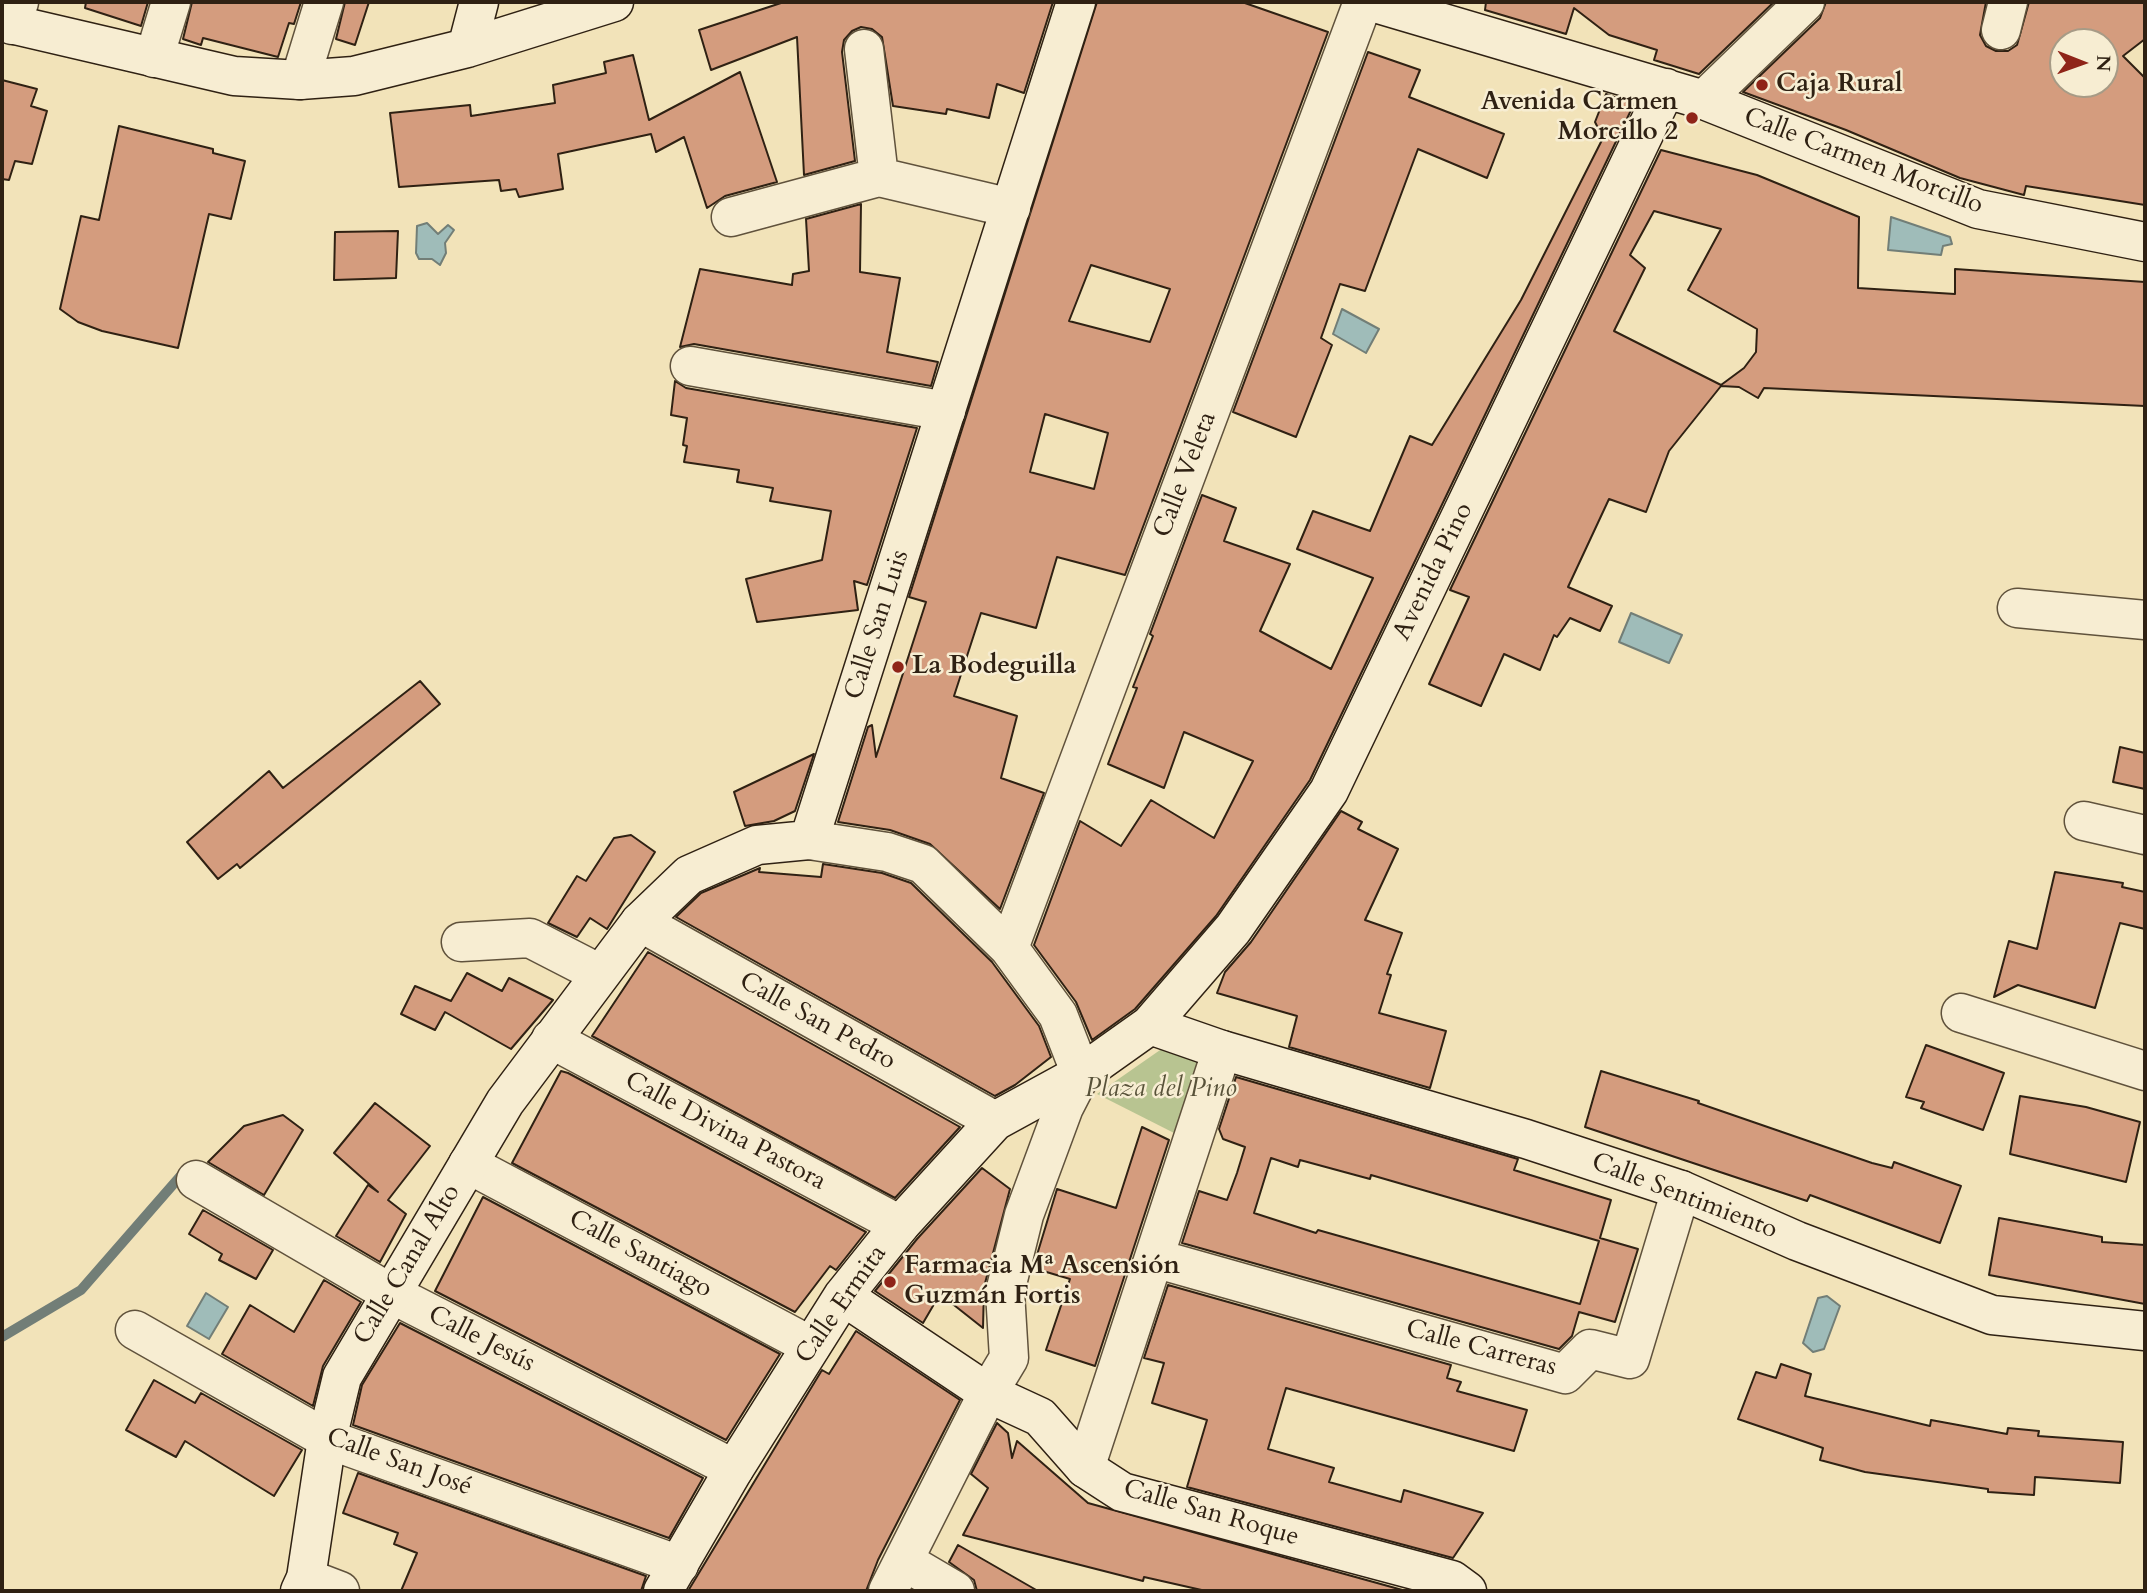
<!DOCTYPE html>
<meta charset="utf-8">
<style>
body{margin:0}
#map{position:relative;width:2147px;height:1593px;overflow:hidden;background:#f2e3b9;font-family:Cardo,serif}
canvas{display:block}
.frame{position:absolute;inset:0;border:4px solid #2f2113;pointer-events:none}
.north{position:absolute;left:2049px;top:28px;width:70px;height:70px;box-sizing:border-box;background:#f7edd2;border:2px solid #a79b86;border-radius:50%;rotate:91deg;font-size:19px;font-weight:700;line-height:28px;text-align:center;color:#2f2113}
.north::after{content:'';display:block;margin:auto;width:24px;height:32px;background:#8f2418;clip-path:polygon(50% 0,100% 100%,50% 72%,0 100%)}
</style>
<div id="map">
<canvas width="2147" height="1593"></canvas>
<div class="frame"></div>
<div class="north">N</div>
</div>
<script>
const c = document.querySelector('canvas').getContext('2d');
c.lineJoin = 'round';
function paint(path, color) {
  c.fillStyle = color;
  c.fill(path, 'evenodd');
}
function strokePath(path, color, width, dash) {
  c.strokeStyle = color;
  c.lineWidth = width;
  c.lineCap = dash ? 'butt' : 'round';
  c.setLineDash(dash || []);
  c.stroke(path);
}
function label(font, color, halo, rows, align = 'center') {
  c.font = font + ' Cardo,serif';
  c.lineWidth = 5;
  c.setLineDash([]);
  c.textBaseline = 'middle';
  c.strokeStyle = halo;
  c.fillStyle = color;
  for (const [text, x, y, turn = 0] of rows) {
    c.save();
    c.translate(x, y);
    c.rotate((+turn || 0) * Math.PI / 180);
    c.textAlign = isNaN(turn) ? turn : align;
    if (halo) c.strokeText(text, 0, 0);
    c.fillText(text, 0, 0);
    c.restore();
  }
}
paint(new Path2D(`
 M1173,1041L1209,1056L1180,1136L1097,1094Z`), '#b8c491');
const water = new Path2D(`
 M1891,217L1950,237L1952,244L1943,246L1941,255L1888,250Z
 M427,223L438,234L448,225L454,230L445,243L446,253L440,265L432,259H419L416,253L417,226Z
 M1342,309L1379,329L1366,353L1333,334Z
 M1631,613L1682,635L1669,663L1619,642Z
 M206,1293L228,1307L209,1339L187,1326Z
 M1827,1296L1840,1306L1824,1349L1813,1352L1803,1343L1818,1298Z`);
paint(water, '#9fbcb9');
strokePath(water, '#727e77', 2);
strokePath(new Path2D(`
 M2,1337L81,1290L184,1172`), '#727e77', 10);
const building = new Path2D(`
 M86,2H148L141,26L85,8Z
 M192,2H301L294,24L289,23L278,57L203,38L201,45L183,39Z
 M345,2H369L355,45L336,39Z
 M784,2H1053L1024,93L997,84L989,118L947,109L946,114L893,106L882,37L872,29L861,27L852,31L844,40L842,52L855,161L804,175L797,37L711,70L699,30Z
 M1097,2H1242L1328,32L1125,575L1057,557L1036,628L981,613L954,696L1017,716L1001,778L1044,793L1000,909L930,844L890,830L838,822L868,727L872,725L876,757L926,602L909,597ZM1091,265L1170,289L1150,342L1069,321ZM1045,414L1108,433L1094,489L1030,472Z
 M1486,2H1774L1699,74L1654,60L1657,50L1609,35L1574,8L1566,34L1485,10Z
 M1826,2H1986L1980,35L1986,46L1996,51H2008L2017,45L2029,2H2145V39L2123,56L2145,78V205L2026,186L2024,195L1960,178L1846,130L1743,92L1820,18ZM2063,42H2105V84H2063Z
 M1368,52L1420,70L1409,97L1504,134L1487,178L1418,149L1365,291L1340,284L1321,338L1332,345L1296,437L1233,412Z
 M633,55L649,120L740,72L777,182L725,196L707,208L684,137L656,152L651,134L558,154L563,189L519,197L516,189L501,191L499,180L399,187L390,113L470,105L471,116L555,103L553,85L606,73L604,62Z
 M2,80L37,89L31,106L47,111L32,164L15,161L9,180L2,179Z
 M1606,94L1634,104L1310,780L1216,916L1135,1009L1092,1040L1076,1002L1034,945L1080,821L1121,846L1151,800L1214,838L1253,761L1184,732L1164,788L1108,764L1137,688L1133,687L1153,636L1150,634L1202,495L1236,508L1224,541L1290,564L1260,631L1331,669L1373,578L1297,549L1313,511L1370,531L1410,436L1432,445L1521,300L1603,138L1595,122Z
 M119,126L213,149V153L245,161L231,219L209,214L178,348L102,331L78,322L60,309L81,216L99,220Z
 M1661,150L1757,175L1859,217L1858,288L1955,294V269L2145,282V406L1764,388L1758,398L1739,387L1721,386L1669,451L1646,512L1609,499L1568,587L1612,606L1600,631L1570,618L1557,637L1554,635L1540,670L1504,654L1481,706L1429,684L1469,597L1450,590ZM1654,211L1721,229L1688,290L1757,329L1756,352L1744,368L1721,385L1614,331L1645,268L1630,255Z
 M861,204L860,272L900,278L887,352L938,362L931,386L694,344L680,347L700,269L792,285L793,274L809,271L806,219Z
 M398,231L396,278L334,280L335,232Z
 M675,381L686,388L917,428L867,585L854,581L858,610L757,622L746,579L822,560L831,511L770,501L773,488L737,482L739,470L684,462L687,446L683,445L687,418L671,415Z
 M420,681L440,704L240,868L237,864L218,879L187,842L269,771L283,788Z
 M2120,747L2145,753V789L2113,782Z
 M814,754L795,811L774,821L745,826L734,792Z
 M1341,811L1362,822L1358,829L1398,849L1365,920L1402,933L1387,974L1391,975L1379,1013L1446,1031L1430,1088L1289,1047L1297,1016L1217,993L1225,972L1251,942Z
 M631,835L655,852L607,929L590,918L577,937L548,923L577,876L586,881L614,838Z
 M823,864L882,873L911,883L992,962L1039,1026L1051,1057L1015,1085L995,1096L676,917L701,893L760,868L759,872L821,877Z
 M2055,872L2123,883L2122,887L2145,892V929L2120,923L2095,1008L2018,985L1994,997L2009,941L2037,949Z
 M648,952L960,1127L895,1198L592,1036Z
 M467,973L502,991L509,978L553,1000L511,1049L445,1012L435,1030L401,1014L415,986L451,1001Z
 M1926,1045L2004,1073L1983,1130L1921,1108L1924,1102L1906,1097Z
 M561,1071L568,1073L866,1232L836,1270L830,1266L795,1312L512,1163Z
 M1601,1071L1699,1101L1698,1103L1872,1163L1892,1168L1894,1162L1961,1186L1940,1243L1810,1195L1807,1201L1585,1127Z
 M1236,1077L1518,1159L1514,1170L1611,1200L1600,1238L1638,1249L1615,1322L1579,1312L1572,1336L1559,1349L1182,1243L1199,1191L1227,1200L1237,1173L1245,1147L1223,1139L1219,1129ZM1271,1158L1298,1167L1300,1160L1370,1179L1371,1175L1599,1241L1580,1304L1318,1230L1316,1233L1254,1213Z
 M2020,1096L2086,1107L2140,1122L2126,1182L2010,1154Z
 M375,1103L430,1146L388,1200L406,1214L380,1262L336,1236L368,1185L378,1192L334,1153Z
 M283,1115L303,1130L264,1195L208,1162L244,1126Z
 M1142,1127L1169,1140L1095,1366L1046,1350L1070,1279L1033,1268L1057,1189L1116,1208Z
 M982,1168L1010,1189L984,1287L983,1328L940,1294L923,1323L875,1291L917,1239Z
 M483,1197L780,1354L726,1440L435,1291Z
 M203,1210L273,1250L256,1279L219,1260L222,1254L189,1234Z
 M1999,1218L2102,1237V1242L2145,1245V1304L1989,1275Z
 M324,1280L361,1302L323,1366L313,1406L222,1354L250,1305L294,1332Z
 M1168,1285L1451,1365L1447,1378L1461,1382L1457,1391L1527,1410L1514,1451L1286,1388L1268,1449L1334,1468L1329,1482L1401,1502L1404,1490L1483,1513L1453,1558L1187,1487L1207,1420L1152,1403L1164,1363L1144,1358Z
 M400,1323L703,1478L669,1538L353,1425L362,1385Z
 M856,1331L960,1400L878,1560L866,1591H688L822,1370L829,1374Z
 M1781,1364L1811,1374L1805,1396L1930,1426L1931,1420L2007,1434L2008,1428L2039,1431L2038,1436L2123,1442L2120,1483L2035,1477L2034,1495L1988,1492V1489L1865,1472L1820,1460L1823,1448L1738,1419L1756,1372L1776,1378Z
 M154,1380L195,1403L201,1393L302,1450L274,1496L185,1441L176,1457L126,1430Z
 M997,1423L1008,1433L1012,1458L1017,1441L1088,1503L1406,1591H1206L1144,1577L1143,1581L963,1535L988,1488L971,1474Z
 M358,1473L646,1576L641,1591H401L417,1553L394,1544L398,1533L343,1513Z
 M958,1545L1038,1591H977L974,1580L949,1562Z`);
paint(building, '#d49c7e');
strokePath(building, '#2f2113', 2);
const street = new Path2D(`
 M12,25L19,2
 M2001,30L2008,2
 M864,49L879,177
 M154,58L171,2
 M300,80L324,2
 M1704,100L1805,2
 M731,217L879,177L1011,208
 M690,366L946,411
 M2017,608L2145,620
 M2084,821L2145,835
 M809,840L887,852L923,864L1009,948L1058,1015L1081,1074L1064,1107L1024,1215L1005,1292L1009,1358L988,1393L888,1591
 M640,922L995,1121
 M461,942L530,938L600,974
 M1009,948L1363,2
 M1961,1013L2145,1071
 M551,1039L900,1225
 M468,1164L811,1346
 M196,1180L390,1293L734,1469
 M1154,1258L1565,1374L1590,1349L1630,1359L1681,1190
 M135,1330L327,1439L679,1565
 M1085,1468L1222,1050
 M904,1561L955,1591
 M306,1578L340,1591`);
const secondary = new Path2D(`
 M1372,2L1704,100L1978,209L2145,242
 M2,22L234,76L300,80L354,76L467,48L614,2
 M467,48L479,2
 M1150,1025L1222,1050L1526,1139L1681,1190L1797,1241L1992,1315L2145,1331
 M843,1296L988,1393L1040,1417L1085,1468L1122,1492L1452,1580L1467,1591
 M300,1591L306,1578L327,1439L342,1377L505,1102L640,922L689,875L757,845L809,840L1076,2
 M663,1591L734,1469L843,1296L900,1225L995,1121L1081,1074L1150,1025L1233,929L1329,791L1666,88`);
strokePath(street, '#60523c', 41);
strokePath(secondary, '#2f2113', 41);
strokePath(street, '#f7edd2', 38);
strokePath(secondary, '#f7edd2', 38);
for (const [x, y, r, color] of [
 [1762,85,7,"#8f2418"],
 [1692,118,7,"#8f2418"],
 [898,667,7,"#8f2418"],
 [890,1282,7,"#8f2418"]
]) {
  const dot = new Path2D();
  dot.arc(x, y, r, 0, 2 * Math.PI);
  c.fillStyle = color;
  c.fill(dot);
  strokePath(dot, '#f7edd2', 2.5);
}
label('bold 26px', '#2f2113', '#f7edd2', [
 ["Caja Rural",1776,85],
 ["Avenida Carmen",1678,103,"right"],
 ["Morcillo 2",1678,133,"right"],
 ["La Bodeguilla",912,667],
 ["Farmacia Mª Ascensión",904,1267],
 ["Guzmán Fortis",904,1297]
], 'left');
label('26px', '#2f2113', '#f7edd2', [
 ["Calle Carmen Morcillo",1863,162,21],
 ["Calle Veleta",1186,475,-69],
 ["Avenida Pino",1434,572,-64],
 ["Calle San Luis",878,625,-72],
 ["Calle San Pedro",817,1022,29],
 ["Calle Divina Pastora",725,1132,28],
 ["Calle Sentimiento",1684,1197,21],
 ["Calle Santiago",640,1255,28],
 ["Calle Canal Alto",408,1265,-59],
 ["Calle Ermita",842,1305,-55],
 ["Calle Jesús",481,1340,27],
 ["Calle Carreras",1481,1349,15],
 ["Calle San José",399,1463,20],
 ["Calle San Roque",1211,1514,16]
]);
label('italic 26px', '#585239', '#f7edd2', [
 ["Plaza del Pino",1161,1090]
]);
</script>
